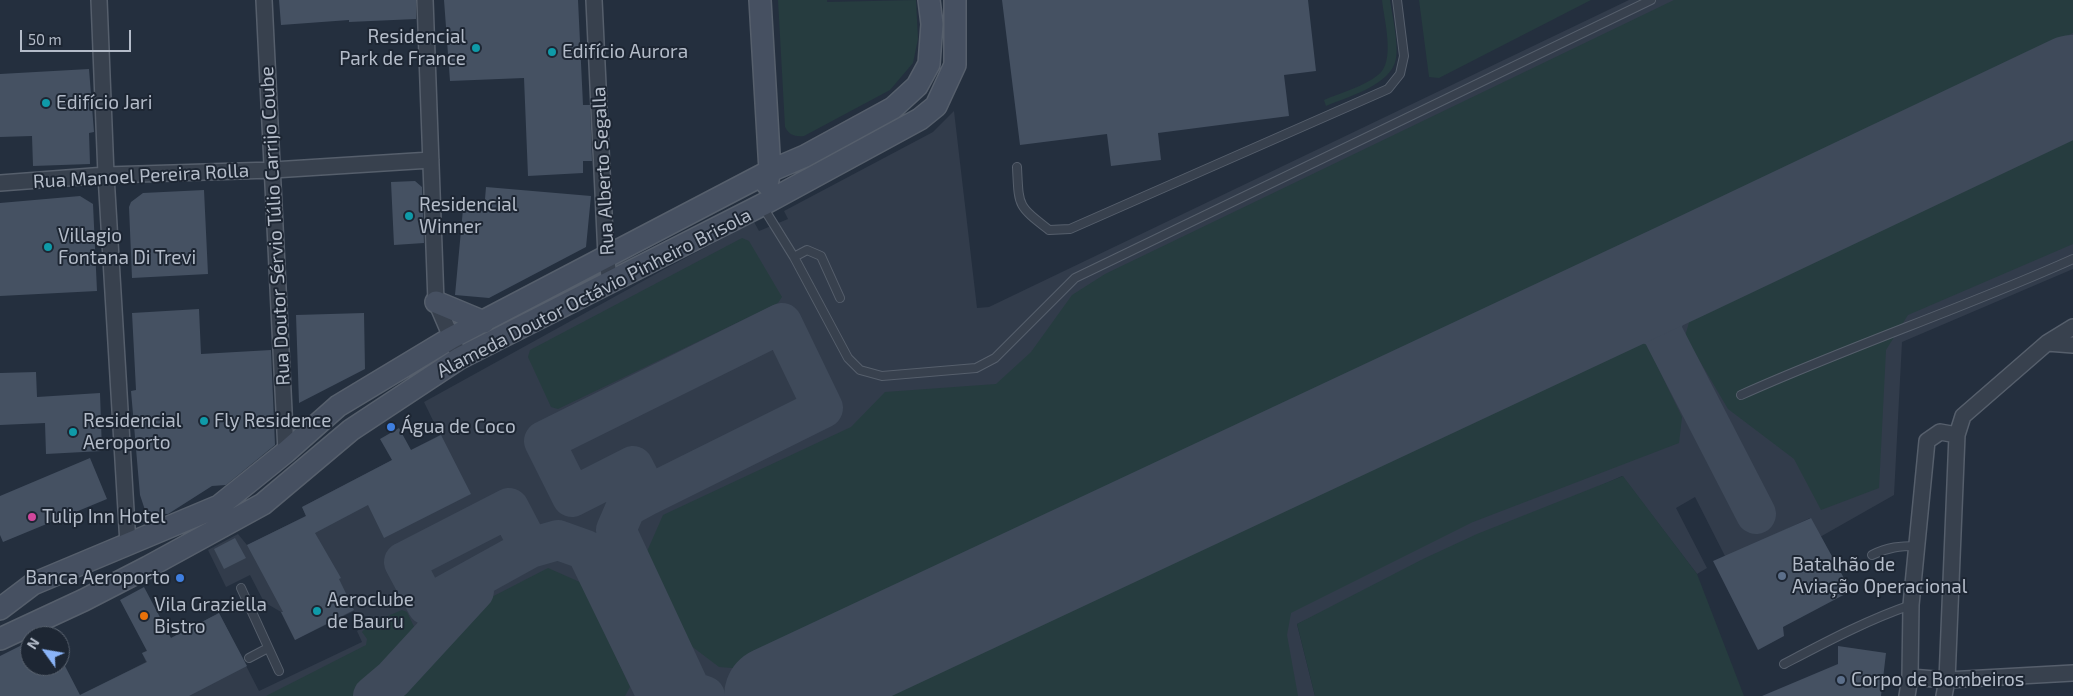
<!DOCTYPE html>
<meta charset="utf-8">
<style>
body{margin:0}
#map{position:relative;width:2073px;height:696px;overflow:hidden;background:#242f3e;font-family:"Exo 2",sans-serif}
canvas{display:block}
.north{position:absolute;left:20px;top:626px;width:50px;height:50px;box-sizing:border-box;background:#1d2633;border:1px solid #59626f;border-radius:50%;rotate:302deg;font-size:14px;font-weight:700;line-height:20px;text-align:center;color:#b4bcc9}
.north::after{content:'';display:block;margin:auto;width:18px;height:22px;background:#8ab4f8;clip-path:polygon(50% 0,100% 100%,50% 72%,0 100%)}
.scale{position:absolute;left:20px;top:30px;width:111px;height:22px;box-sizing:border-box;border:2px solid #b4bcc9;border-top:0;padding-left:6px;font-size:15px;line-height:18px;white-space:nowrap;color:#b4bcc9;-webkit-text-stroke:4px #1d2633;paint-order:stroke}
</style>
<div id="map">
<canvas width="2073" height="696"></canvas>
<div class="north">N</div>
<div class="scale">50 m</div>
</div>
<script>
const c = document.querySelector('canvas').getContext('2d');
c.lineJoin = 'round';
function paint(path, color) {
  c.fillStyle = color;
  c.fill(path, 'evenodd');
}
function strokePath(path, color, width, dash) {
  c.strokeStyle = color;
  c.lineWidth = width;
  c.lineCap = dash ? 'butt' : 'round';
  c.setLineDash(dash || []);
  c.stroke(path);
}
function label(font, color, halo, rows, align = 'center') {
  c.font = font + ' "Exo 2",sans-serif';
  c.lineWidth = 4;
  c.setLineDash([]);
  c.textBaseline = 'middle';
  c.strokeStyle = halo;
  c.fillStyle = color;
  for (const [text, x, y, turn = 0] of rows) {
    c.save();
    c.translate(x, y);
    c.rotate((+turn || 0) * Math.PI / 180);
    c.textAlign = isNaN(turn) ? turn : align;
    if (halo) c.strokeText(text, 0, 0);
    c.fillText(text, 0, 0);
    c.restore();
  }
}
paint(new Path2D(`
 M1629,0H2073V269L1902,342L1894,495L1820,537L1810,518L1726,558L1695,497L1676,508L1707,568L1697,574L1622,476L1297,624L1315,696H46L80,695L146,662L142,653L219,613L259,691L362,642L357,631L364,626L354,611L295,640L281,612L264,602L250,575L226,587L208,550L238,534L247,545L306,516L302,507L440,435L424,402L663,270L754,222L759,231L788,219L784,211L933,132L954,111L977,308L989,307Z`), '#323c4b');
paint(new Path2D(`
 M778,0H827V2L916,0L918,39L913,63L890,90L804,136C795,137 789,135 785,127Z
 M1382,0H1390C1392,15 1401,52 1394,65C1384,87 1347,97 1326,106L1324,100C1340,93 1365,86 1378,75C1396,62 1384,20 1382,0Z
 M1419,0H1591L1439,78L1429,77Z
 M1674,0H2073V33L746,669L719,667L686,642L645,556L663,515L851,427L885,392L996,384L1031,352L1072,295L1105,274Z
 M2073,139V244L1908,315L1886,350L1879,488L1821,510L1794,459L1728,409L1685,336L1691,316Z
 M742,238L749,241L782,297L778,303L558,409L551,407L528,357L530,350Z
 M1639,338L1647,345L1682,417L1679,443L1473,522L1291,613L1287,635L1298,696H888Z
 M1623,476L1697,574L1744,696H1315L1297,624L1423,559L1477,534Z
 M548,568L582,583L630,687L625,696H390L482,602Z
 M402,610L407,612L418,635L416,642L386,675L365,694L362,696H266L366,645L367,639L362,632L369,624Z`), '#263c3f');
strokePath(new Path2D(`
 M1602,308L1660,328L1683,270
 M782,323L823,408L648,495L633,466L572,497L544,441Z
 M1660,328L1756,514
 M648,495L626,507L616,530L691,691L705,696
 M509,508L530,548L427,605L404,562Z
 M530,548L558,540L586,550L657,696
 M373,696L393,679L474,591`), '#3f4a5a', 40);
strokePath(new Path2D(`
 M774,696L1683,270L2073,85`), '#3f4a5a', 100);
paint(new Path2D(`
 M279,0H416V19L349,22V20L281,25Z
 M444,0H578L583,105H590L592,161H583V173L528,176L524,78L450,81Z
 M1002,0H1308L1316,71L1284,75L1289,116L1158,133L1161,160L1111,166L1107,134L1020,145Z
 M89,69L94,132L89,133L90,164L33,166L32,136L0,137V74Z
 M415,181L422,187L424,243L394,245L391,182Z
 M486,187L591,196L586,247L489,298L455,295L463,209L484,211Z
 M204,190L208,274L132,278L129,207L131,202L143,193Z
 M80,196L93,204L97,291L0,296V203Z
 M199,309L201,354L271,350L275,445L226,485L212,486L168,514L151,513L145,510L140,495L131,391L136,390L132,313Z
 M364,313L365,369L299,403L296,315Z
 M36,372L37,397L100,393L102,451L46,454L45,423L0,425V373Z
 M399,428L411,450L441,435L471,494L384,538L368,505L315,533L341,578L339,579L354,610L295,640L281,612H283L247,545L306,516L302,507L392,460L380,439Z
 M90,458L107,499L3,542L0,535V496Z
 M1811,518L1851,591L1783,627L1784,636L1758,650L1713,561Z
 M235,538L246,558L224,569L214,549Z
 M144,587L171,638L219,613L247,666L189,696H0V656L30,641V666H65L80,695L147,662L142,653L147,651L120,600Z
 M1838,646L1886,653L1881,696H1762L1838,664Z`), '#455162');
const lane = new Path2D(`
 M1017,167C1019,207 1017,205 1049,230L1070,229L1388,89L1400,74L1404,56L1397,0
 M763,207L794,257L848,358L860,370L882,376L976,368L995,358L1075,278L1651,0
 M794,257L807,250L821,256L840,298
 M1741,395C1850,346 1964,308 2073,259
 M1872,555C1888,547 1900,546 1917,546
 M241,588L279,671
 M249,658L268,648
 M1784,664C1826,642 1867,620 1911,605`);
const street = new Path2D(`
 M99,0L106,175L128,544
 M264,0L286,452
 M425,0L436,302L460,358
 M594,0L606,256L610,282
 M0,183L106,175L273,170L431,160
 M2047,343L2073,345
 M1910,677L1947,680L2073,673
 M1907,696L1910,677L1911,605L1927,441L1940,432L1957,435
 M1944,696L1947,680L1957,435L1963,416L2047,343L2073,327`);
const secondary = new Path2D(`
 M760,0L770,171L767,184
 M436,302L484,322
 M0,609L33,584L219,506L286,452L338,406L451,338L770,171L805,156L893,108L917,86L929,64L932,24L929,0
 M0,639L84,600L148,567L263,504L351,430L460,358L762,205L920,119L936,106L955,65V0`);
strokePath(lane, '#565f6c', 10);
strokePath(street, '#565f6c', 18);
strokePath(secondary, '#565f6c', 24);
strokePath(lane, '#38414e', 8);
strokePath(street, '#38414e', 15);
strokePath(secondary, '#465061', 21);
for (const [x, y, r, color] of [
 [476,48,5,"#0f9aa8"],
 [552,52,5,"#0f9aa8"],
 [46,103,5,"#0f9aa8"],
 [409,216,5,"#0f9aa8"],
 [48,247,5,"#0f9aa8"],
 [204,421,5,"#0f9aa8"],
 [391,427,5,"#3f7fe0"],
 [73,432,5,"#0f9aa8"],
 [32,517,5,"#d1479c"],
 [1782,576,5,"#5c6f8a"],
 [180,578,5,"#3f7fe0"],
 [317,611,5,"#0f9aa8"],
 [144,616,5,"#e8710a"],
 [1841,680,5,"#5c6f8a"]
]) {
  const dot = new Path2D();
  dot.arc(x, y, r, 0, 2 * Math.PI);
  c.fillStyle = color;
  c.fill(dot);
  strokePath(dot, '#1d2633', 2);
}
label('19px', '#b4bcc9', '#1d2633', [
 ["Residencial",466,37,"right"],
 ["Park de France",466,59,"right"],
 ["Edifício Aurora",562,52],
 ["Edifício Jari",56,103],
 ["Residencial",419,205],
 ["Winner",419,227],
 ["Villagio",58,236],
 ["Fontana Di Trevi",58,258],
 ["Residencial",83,421],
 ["Aeroporto",83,443],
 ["Fly Residence",214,421],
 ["Água de Coco",401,427],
 ["Tulip Inn Hotel",42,517],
 ["Batalhão de",1792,565],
 ["Aviação Operacional",1792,587],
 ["Banca Aeroporto",170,578,"right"],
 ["Aeroclube",327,600],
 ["de Bauru",327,622],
 ["Vila Graziella",154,605],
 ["Bistro",154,627],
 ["Corpo de Bombeiros",1851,680]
], 'left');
label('19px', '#b4bcc9', '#1d2633', [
 ["Rua Alberto Segalla",603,171,-93],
 ["Rua Manoel Pereira Rolla",141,176,-3],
 ["Rua Doutor Sérvio Túlio Carrijo Coube",275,226,-93],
 ["Alameda Doutor Octávio Pinheiro Brisola",594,293,-27]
]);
</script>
